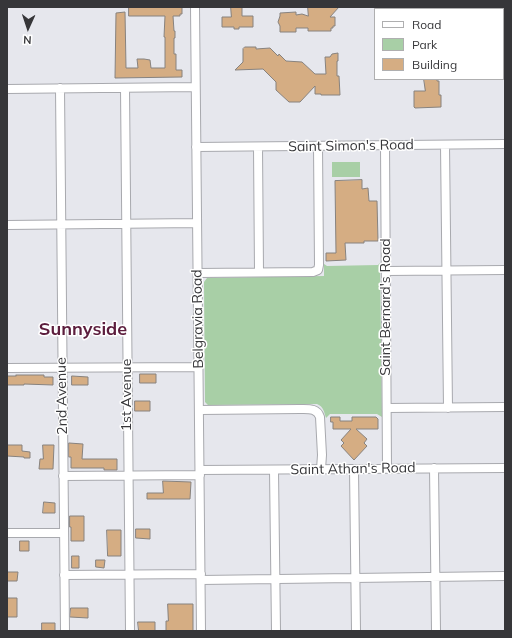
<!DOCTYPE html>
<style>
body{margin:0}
#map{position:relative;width:512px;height:638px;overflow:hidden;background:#e6e7ed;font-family:Mulish,sans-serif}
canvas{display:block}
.frame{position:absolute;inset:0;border:8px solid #363639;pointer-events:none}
.legend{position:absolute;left:374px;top:8px;width:130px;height:72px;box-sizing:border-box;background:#fff;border:1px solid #afafb0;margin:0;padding:5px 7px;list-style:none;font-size:12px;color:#363639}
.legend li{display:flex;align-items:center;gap:8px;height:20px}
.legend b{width:20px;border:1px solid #afafb0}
.north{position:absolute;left:8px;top:8px;width:40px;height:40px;-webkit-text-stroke:3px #fff;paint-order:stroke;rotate:183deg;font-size:11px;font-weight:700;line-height:16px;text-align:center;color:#363639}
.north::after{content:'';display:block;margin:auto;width:14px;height:18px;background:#363639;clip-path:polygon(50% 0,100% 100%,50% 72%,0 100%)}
</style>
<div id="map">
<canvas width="512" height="638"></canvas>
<div class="frame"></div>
<ul class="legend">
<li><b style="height:5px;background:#fff"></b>Road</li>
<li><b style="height:11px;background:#a8cfa6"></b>Park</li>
<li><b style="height:11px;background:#d5ad83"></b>Building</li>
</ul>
<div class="north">N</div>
</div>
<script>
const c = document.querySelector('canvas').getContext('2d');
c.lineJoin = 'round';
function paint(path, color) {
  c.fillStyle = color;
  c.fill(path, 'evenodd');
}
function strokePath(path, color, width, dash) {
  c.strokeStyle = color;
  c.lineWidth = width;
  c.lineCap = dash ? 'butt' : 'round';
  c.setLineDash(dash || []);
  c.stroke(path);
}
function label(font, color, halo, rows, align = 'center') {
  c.font = font + ' Mulish,sans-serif';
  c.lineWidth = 3;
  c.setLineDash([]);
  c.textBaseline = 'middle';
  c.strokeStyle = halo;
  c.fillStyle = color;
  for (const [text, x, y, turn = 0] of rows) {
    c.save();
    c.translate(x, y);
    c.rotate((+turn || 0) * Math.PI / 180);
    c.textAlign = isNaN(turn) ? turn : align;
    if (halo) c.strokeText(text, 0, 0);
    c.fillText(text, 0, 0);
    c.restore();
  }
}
paint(new Path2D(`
 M332,162H360V177H332Z
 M380,263L382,417L377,414H330L326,418C324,412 324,407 317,404L208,405L205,402L204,282L207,278L324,276V264L327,266L378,265Z`), '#a8cfa6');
const building = new Path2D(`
 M129,7H182V14H180V16H173L174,31H175V38H174V54H176V70H182V77L115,78L116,13L125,12L126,68H138L137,59H144L150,60L151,68H165V37H164L165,16H129Z
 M231,7H242V16H253V27H239V29H234V27H222V17H231Z
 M308,7H339L330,17H335V26H333V28H331V31H308V28H296V32H280V26L278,22L280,16V13L296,12V15L302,14L308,16Z
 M245,47H256V49L270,48L278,56L279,54L286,61L302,62L315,74H326L325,57H330L332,54L338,53V61H337V76H339L340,95H321V94H315V86L300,102H289L276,90V82L263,69L235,70L243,62V49Z
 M424,79H437V81H439V95H441V107L415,108L414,107V91H425Z
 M362,180V189L368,188L369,201H377L378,241H364V243H345L346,260L326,261V253H336L335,181Z
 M140,374H156V383H140Z
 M16,375H44V377H53V385L24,384V385H7V376H16Z
 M72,376L88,377V385H72Z
 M135,401H150V411H135Z
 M331,417H340V421H352V417H376L378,419V429H356L367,439L364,443L367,446L354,460L341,446L344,443L341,440L351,429H333V422H331Z
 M69,443L83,444L82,459H117V470H104V468H71V457H69Z
 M7,445H22V451L30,452V458H24V457L7,456Z
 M43,445H54L53,469H39L40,459H43Z
 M163,481L191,482L190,499H147V493H163Z
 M44,502L55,503V513H43Z
 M70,516H84V541H71V527H70Z
 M136,529H150V539L136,538Z
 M107,530H121V556H108Z
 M20,541H29V551H20Z
 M72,556H79V568H72Z
 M96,560H105L104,568L96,567Z
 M7,572H18L17,581H7Z
 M7,598H17V617H7Z
 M168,604H193V631H166V621H168Z
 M71,608H88V618L70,617Z
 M138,622H155V631H139Z
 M42,623H55V631H42Z`);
paint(building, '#d5ad83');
strokePath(building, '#87827e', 1);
const minor = new Path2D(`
 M195,7L201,631
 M60,88L65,631
 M125,88L130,631
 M7,89L195,87
 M385,145L387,469
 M445,145L448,408
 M196,147L505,144
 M258,147L259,272
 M7,225L197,223
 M386,271L505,270
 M198,273L313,272L318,270L319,265L318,146
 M7,368L199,367
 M387,408L505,407
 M200,410L300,409C309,409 317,408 320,417L322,455L321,469
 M434,468L436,631
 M354,469L356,631
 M200,470L505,468
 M274,470L276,631
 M63,476L200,475
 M7,533H64
 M64,575L201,574
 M201,580L505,576`);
strokePath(minor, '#a8a9ae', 10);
strokePath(minor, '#fff', 8);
label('14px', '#363639', '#fff', [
 ["Saint Simon's Road",351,146,-1],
 ["Saint Bernard's Road",386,307,-90],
 ["Belgravia Road",198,319,-91],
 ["1st Avenue",127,395,-90],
 ["2nd Avenue",62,396,-91],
 ["Saint Athan's Road",353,469,-1]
]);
label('bold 18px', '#5c1d3d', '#fff', [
 ["Sunnyside",83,330]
]);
</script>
